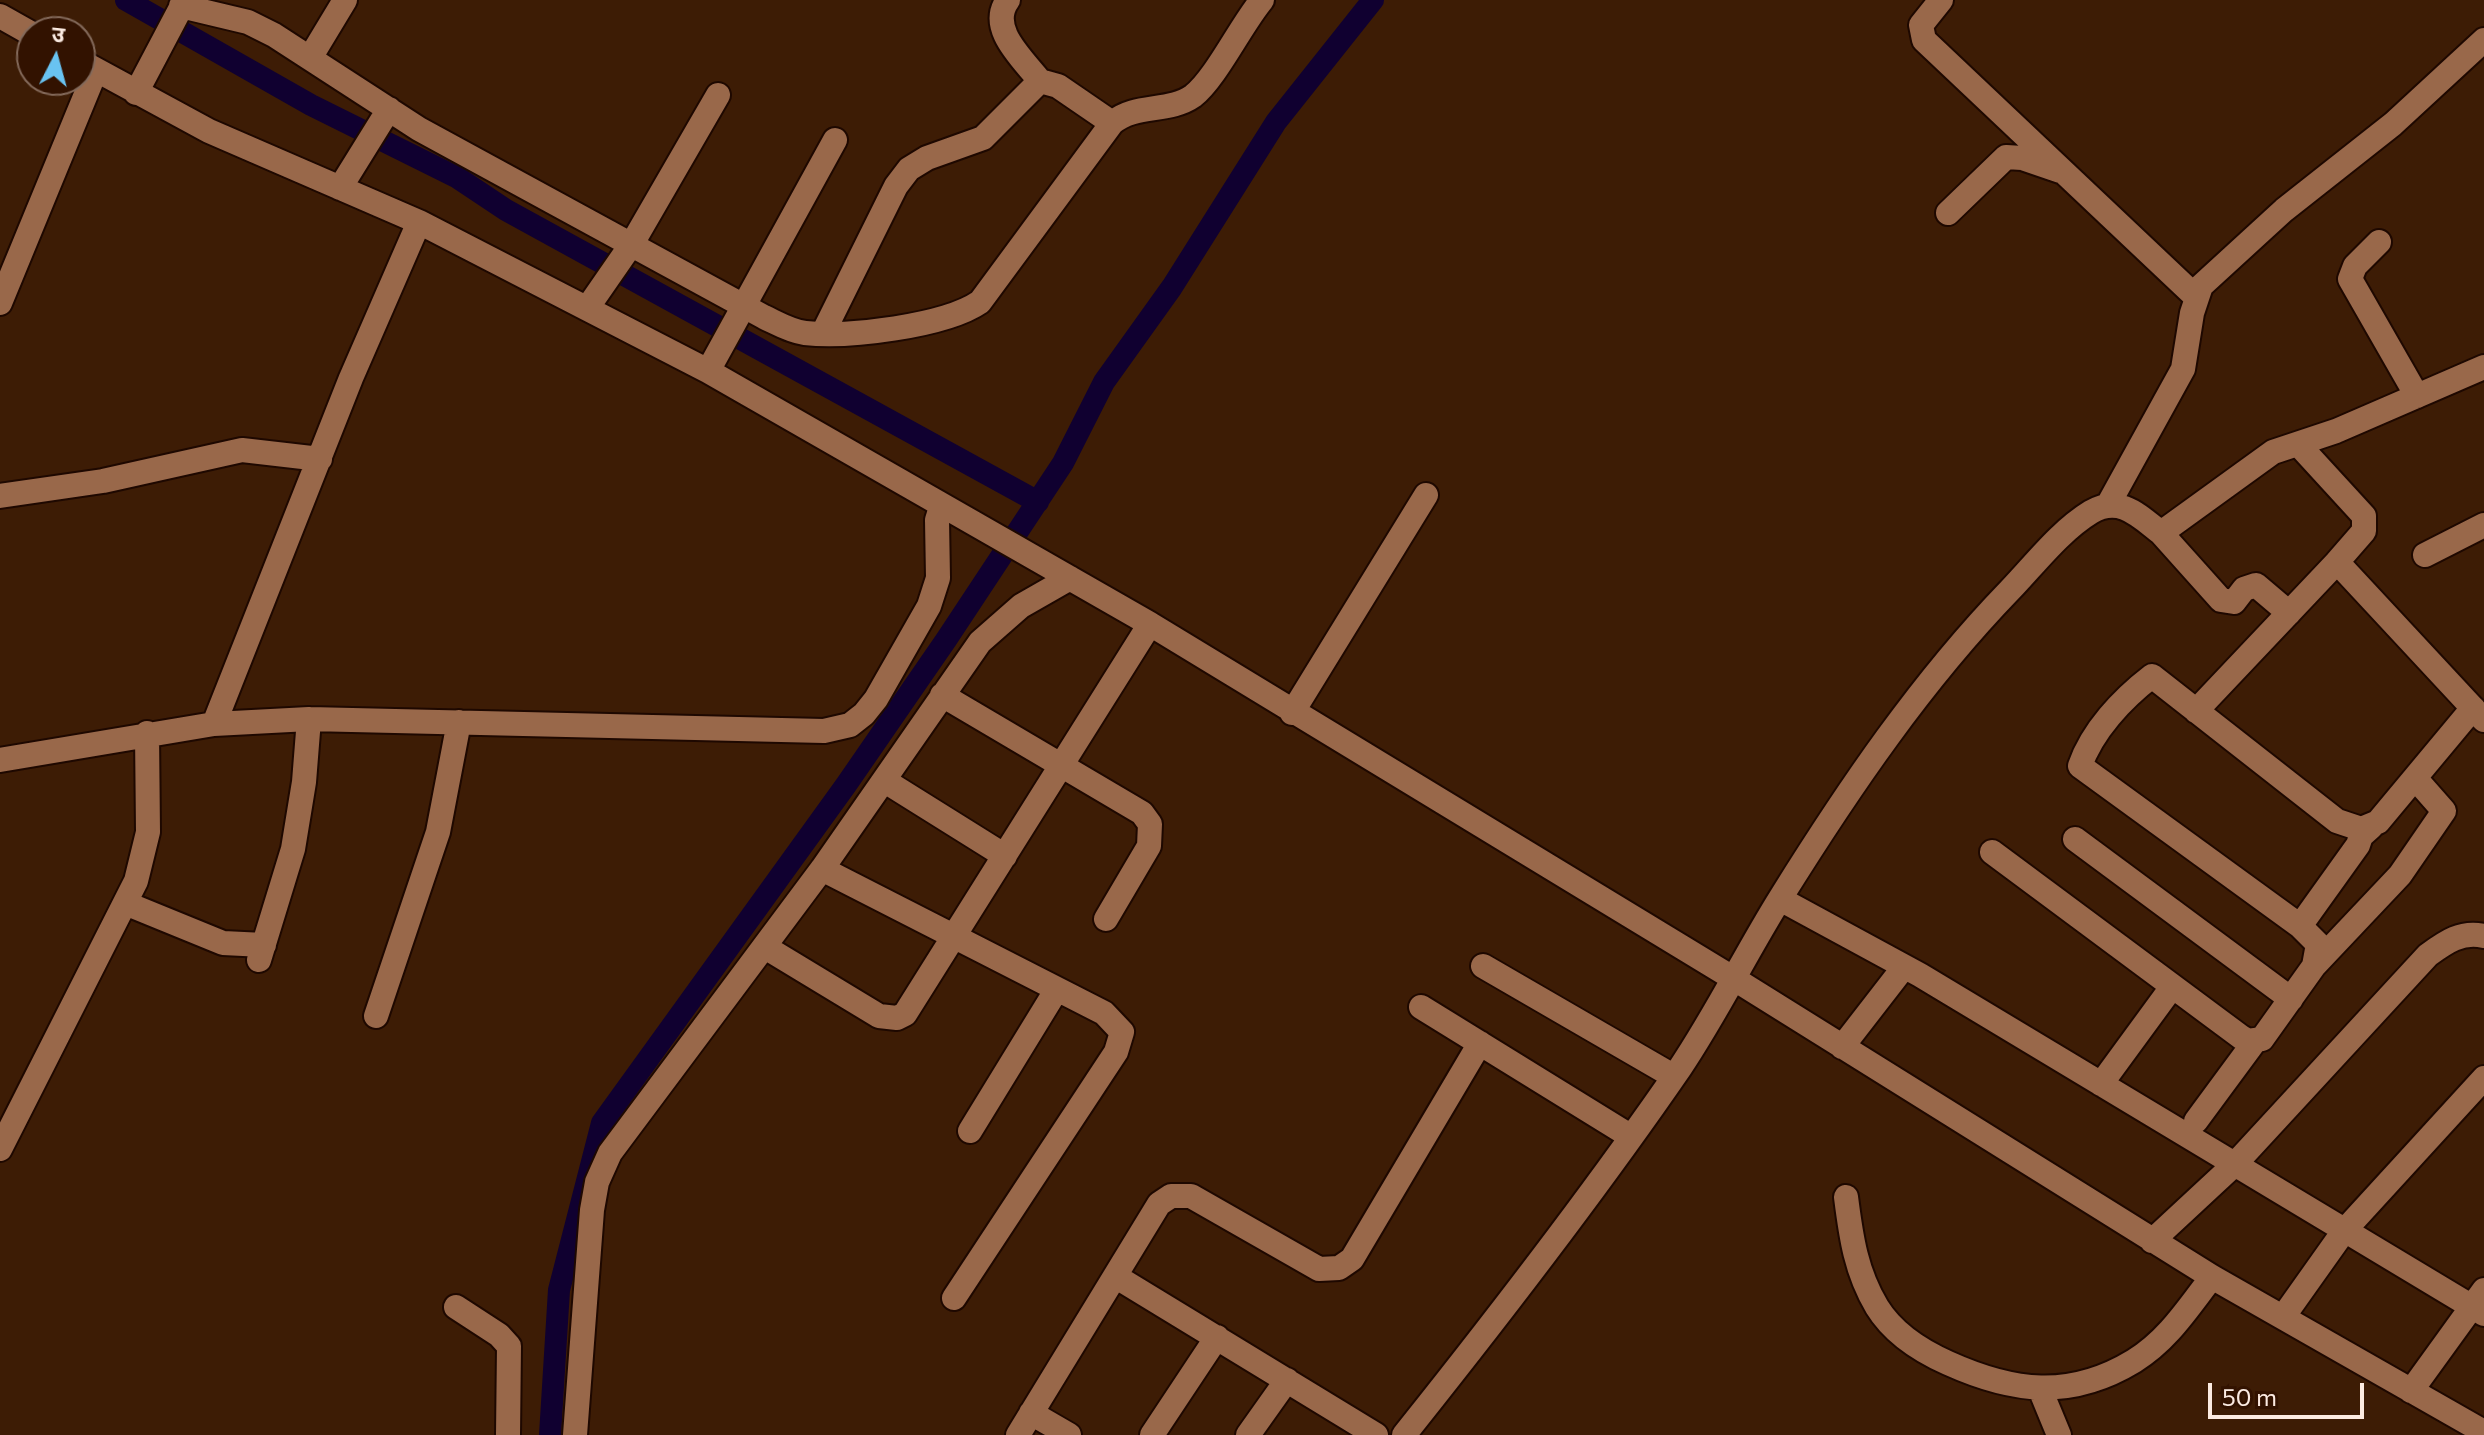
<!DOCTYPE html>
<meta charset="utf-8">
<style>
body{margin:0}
#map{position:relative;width:2484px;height:1435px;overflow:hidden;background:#3d1c05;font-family:Commissioner,"Noto Sans Devanagari",sans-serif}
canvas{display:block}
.north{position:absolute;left:16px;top:16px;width:80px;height:80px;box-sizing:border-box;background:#321200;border:2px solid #83695a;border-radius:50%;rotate:6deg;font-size:22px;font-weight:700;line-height:32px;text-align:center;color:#fcebe2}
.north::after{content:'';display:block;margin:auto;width:28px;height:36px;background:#69c3f1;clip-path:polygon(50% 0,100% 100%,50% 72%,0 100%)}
.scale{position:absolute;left:2208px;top:1383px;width:156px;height:36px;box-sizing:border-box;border:4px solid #fcebe2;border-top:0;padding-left:10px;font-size:24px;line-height:28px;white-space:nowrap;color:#fcebe2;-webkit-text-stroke:6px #321200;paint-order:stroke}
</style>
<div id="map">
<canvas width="2484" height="1435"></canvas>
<div class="north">उ</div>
<div class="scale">50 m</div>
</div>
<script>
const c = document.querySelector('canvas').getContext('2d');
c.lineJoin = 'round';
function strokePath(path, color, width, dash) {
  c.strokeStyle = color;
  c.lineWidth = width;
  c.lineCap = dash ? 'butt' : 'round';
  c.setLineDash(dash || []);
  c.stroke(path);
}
strokePath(new Path2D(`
 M126,0L311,105L458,178L506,210L1038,502
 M550,1435L559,1290L602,1123L846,785L946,640L1063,463L1104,382L1172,287L1276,122L1373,0`), '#100030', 22);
const minor = new Path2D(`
 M1008,0C987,28 1023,59 1040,81
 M1941,0L1921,25L1924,40L2196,297
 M181,6L248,22L274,35L419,129L764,317C777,323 790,331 805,333C847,338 945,326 980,302L1112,123C1135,103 1169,113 1193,96C1216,78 1241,25 1262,0
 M0,16L32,34
 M310,58L345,0
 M80,61L209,131L419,222L708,371L1150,624L1736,980L2212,1277L2484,1432
 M136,93L185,0
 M340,188L389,109
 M1948,213L2006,157L2022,158L2060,171
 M2379,242L2355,266L2350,279L2417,396
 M0,303L96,70
 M588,307L633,242L718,95
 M823,333L896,186L909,169L927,158L983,138L1040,81L1058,86L1112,123
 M708,371L835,140
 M2298,444L2364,516V531L2337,562L2484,720
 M0,496L103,481L242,450L320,459
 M2108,505L2183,369L2192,313L2201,286L2284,210L2393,124L2484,40
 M2161,533L2221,600L2234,602L2244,589L2256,585L2289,613
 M2425,555L2484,525
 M942,695L1142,813L1150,824L1149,846L1106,919
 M2196,711L2337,562
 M1292,713L1426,495
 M214,724L309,719L824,731L850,725L864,714L876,699L929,606L938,578L937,520L941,507
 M0,760L214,724L351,378L419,222
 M885,781L1005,856
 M2075,839L2291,999
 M1992,852L2241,1037L2248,1041L2262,1039L2314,966L2318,944L2300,926L2080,766C2092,731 2122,699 2152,676L2337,821L2361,829L2378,822L2473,708
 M822,869L1104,1013L1122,1032L1116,1052L954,1298
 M1780,899L1920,975L2484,1314
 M125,903L223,943L264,945
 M2300,926L2358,845L2361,836L2371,827
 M765,947L879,1016L897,1018L905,1014L1150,624
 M259,960L293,849L304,782L309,719
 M1483,966L1673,1076
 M2314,966L2400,875L2444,811L2415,778
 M1421,1007L1630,1136
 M376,1016L438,832L459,722
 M1842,1047L1904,967
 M2101,1084L2172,987
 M2196,1121L2255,1041
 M970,1131L1057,989
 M0,1149L136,881L148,832L147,733
 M1846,1197C1851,1237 1856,1272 1877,1307C1893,1333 1921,1351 1948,1363C2012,1392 2070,1400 2134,1361C2168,1340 2188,1308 2212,1277
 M2152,1241L2236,1163L2428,955C2446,942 2461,931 2484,936
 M1115,1276L1376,1435
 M456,1307L499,1335L509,1346L508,1435
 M2283,1317L2344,1231L2484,1078
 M2040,1389L2059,1435
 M2411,1391L2484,1290
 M1031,1413L1069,1435
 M575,1435L592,1210L597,1182L610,1153L822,869L980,642L1021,606L1070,578
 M1018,1435L1159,1204L1171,1196H1191L1319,1269L1339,1268L1352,1259L1480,1043
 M1152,1435L1217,1337
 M1248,1435L1287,1380
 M1404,1435C1499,1316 1594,1193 1680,1068C1717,1013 1746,953 1781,897C1849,788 1921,682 2010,590C2035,564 2060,531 2091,512C2120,495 2139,516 2161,533L2273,452L2336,431L2484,367`);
strokePath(minor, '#1e0800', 28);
strokePath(minor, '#99684a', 24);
</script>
